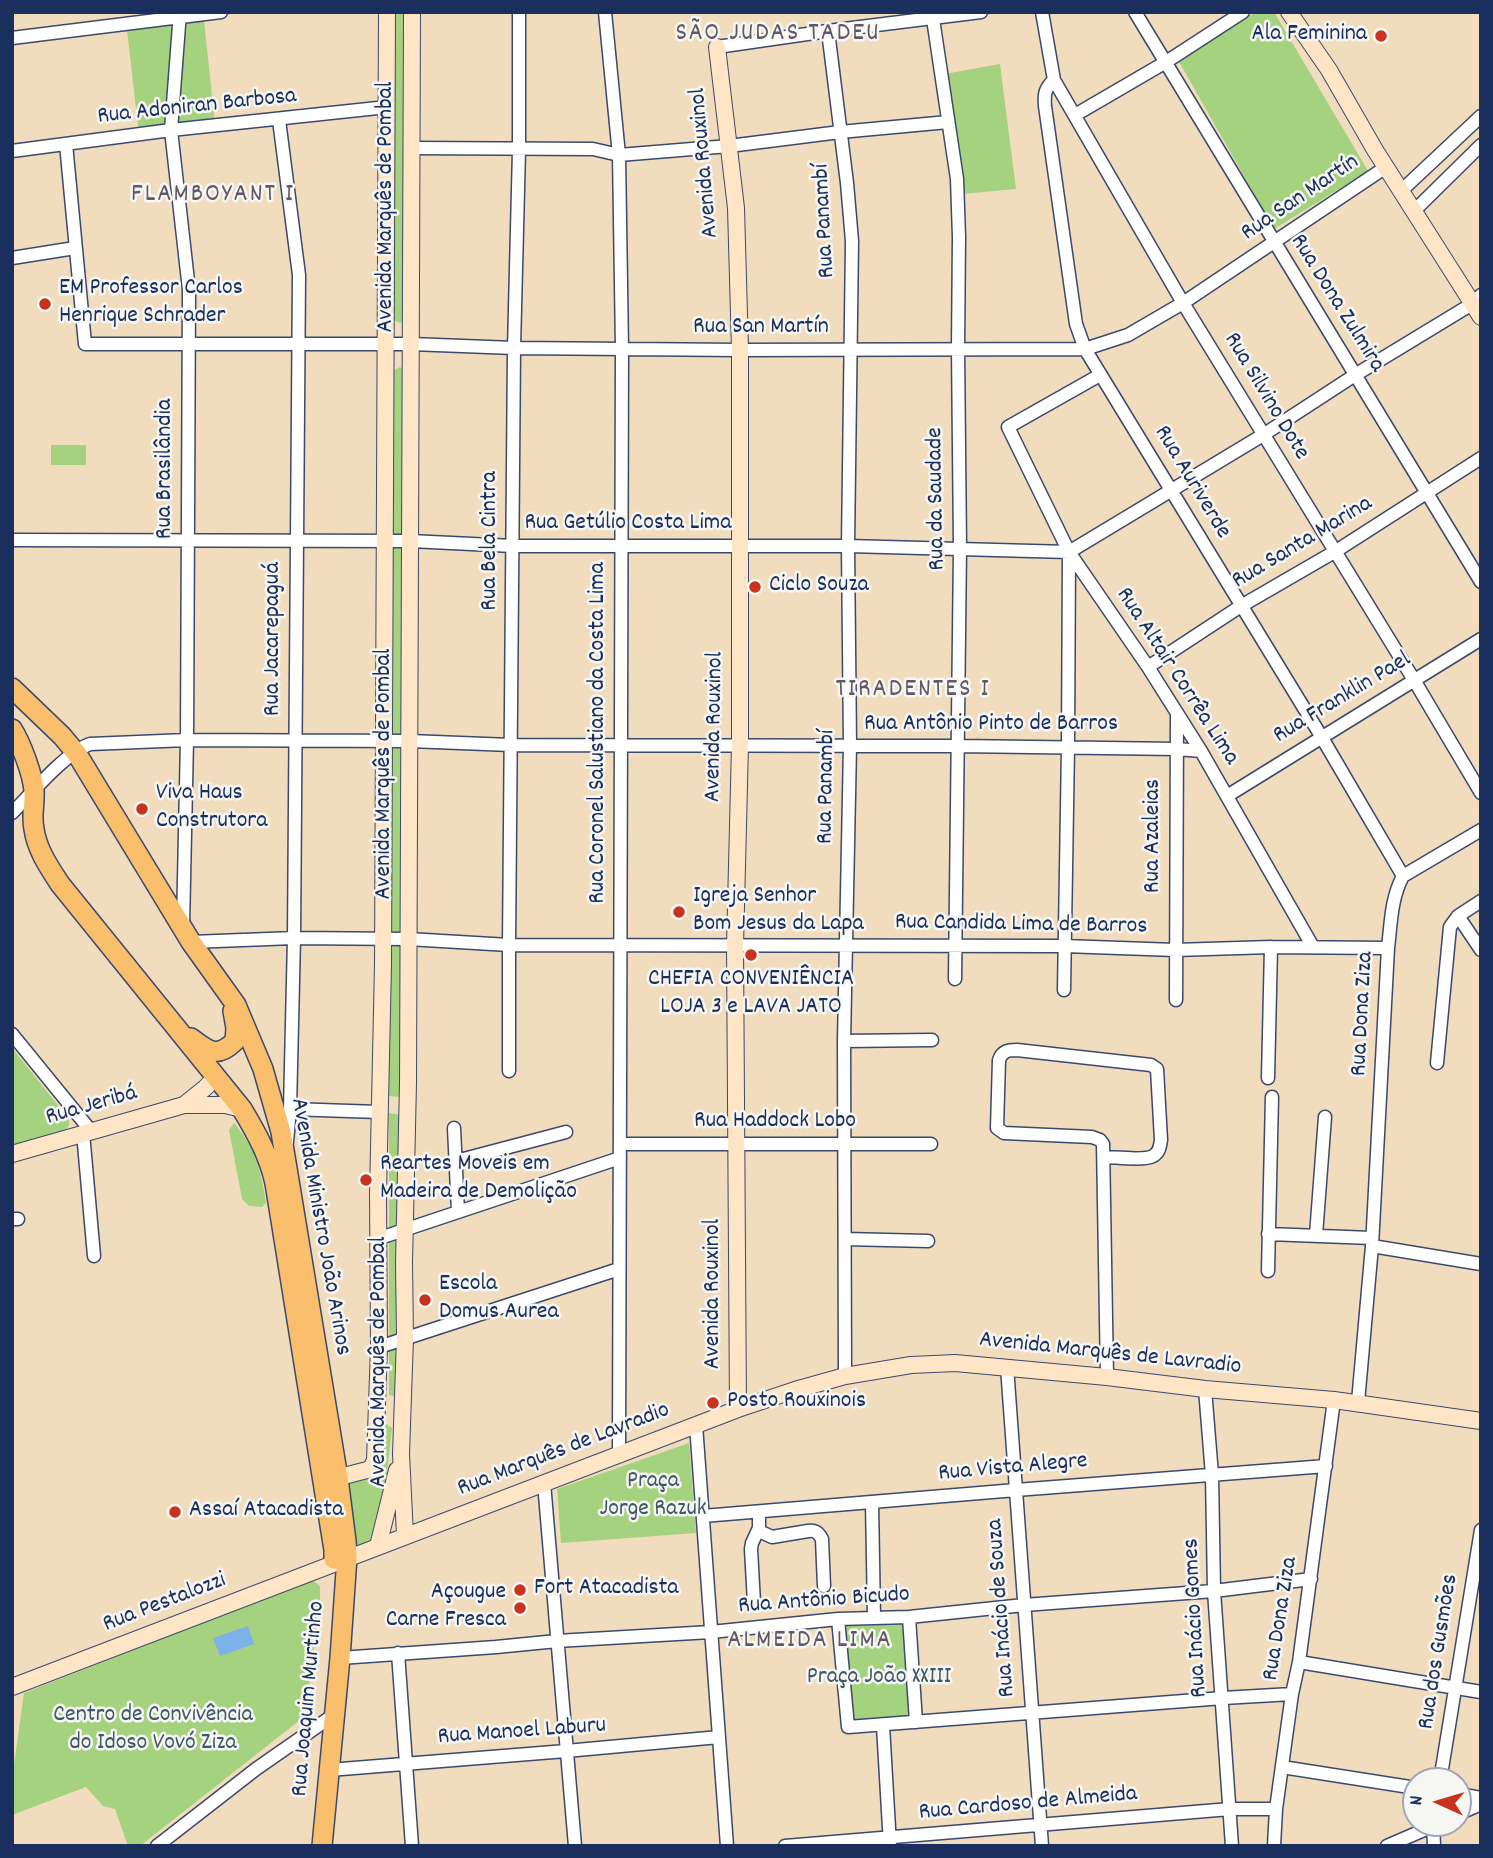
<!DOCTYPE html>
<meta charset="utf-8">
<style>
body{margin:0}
#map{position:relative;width:1493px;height:1858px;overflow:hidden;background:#f1dcbd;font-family:Dekko,sans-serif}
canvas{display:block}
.frame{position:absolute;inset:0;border:14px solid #1b2f5e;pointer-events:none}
.north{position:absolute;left:1402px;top:1767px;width:70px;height:70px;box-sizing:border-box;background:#f6f6f2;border:2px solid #9ea6b7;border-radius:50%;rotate:274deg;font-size:19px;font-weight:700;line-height:28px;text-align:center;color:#1b2f5e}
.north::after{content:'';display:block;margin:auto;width:24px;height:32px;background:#c8321e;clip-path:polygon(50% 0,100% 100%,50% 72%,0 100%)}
</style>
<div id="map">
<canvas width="1493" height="1858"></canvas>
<div class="frame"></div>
<div class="north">N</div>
</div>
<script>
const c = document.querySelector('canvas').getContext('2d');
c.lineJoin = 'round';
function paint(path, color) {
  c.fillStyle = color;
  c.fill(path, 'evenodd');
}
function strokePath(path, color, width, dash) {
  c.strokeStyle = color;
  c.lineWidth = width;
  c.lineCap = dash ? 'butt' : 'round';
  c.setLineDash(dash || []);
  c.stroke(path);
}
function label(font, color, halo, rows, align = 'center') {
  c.font = font + ' Dekko,sans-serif';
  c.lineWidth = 5;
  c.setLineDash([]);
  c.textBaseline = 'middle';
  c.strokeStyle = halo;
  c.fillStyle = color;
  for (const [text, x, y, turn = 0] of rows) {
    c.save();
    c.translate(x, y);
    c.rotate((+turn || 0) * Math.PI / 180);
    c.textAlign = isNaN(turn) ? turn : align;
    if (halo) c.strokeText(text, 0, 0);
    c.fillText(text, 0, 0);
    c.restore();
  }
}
paint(new Path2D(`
 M394,12H407L405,320L400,323L394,320Z
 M1256,12H1274L1368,171L1274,229L1178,60Z
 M204,20L215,124L139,134L127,30Z
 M1000,64L1016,189L962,194L945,74Z
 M400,367L405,371L401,1097L389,1096L393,371Z
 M51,445H86V465H51Z
 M12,1048L69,1119V1125L66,1130L12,1146Z
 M389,1113L401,1115L399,1393L394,1396L389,1395Z
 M234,1123C256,1149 261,1170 266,1203L262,1207L249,1206L242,1199L229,1130Z
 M381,1420L392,1428L386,1482L370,1540L363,1546H355L344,1482L376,1475L380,1470Z
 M689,1443L696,1533L561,1543L557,1489Z
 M312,1580L320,1586V1600L305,1716L140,1846H128L115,1809L103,1806L86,1787L12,1815V1779L24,1693Z
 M907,1624L912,1715L852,1721L845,1626Z`), '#a4d27f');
paint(new Path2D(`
 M248,1626L254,1644L220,1656L213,1638Z`), '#7db1ea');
const street = new Path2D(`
 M180,12L171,130L189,290L187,740L183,926
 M605,12L619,155L622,349L619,1454
 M1042,12L1054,80L1183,303L1414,680L1481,793
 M1135,12L1481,582
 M933,19L957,179L959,237L958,348L960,548L955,979
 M828,31L847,183L852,241L848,546L850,746L844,1041L845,1376
 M12,38L221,12
 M717,47L828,31L981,12
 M1054,80C1045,88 1044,94 1045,106L1076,324L1085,349L1321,736L1403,876
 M1075,115L1166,62L1243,12
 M279,120L299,275L294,938L290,1109L287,1142
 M66,144L85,344H411L514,348L740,350L1085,349L1128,335L1183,303L1386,167
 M411,148L593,149L619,155L729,146L840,132L948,122
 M12,151L171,130L387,107
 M1401,191L1481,116
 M1414,211L1481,145
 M12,258L75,248
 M1100,375L1008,427L1069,552L1148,667L1201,751L1313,947
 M12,540L410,541L513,546H848L1069,552
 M1069,552L1263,435L1355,375L1472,304L1481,295
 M1148,667L1241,606L1336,551L1481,458
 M1227,796L1481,639
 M12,813C32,793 65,753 90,744L187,740L409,741L511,745L959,746L1177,749L1201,751
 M1458,916L1481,950
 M191,942L294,938L408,939L509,945L1064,946L1175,950L1271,947L1388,948
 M1064,990L1068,747L1069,553
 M1176,1000L1177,714
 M12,1034L91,1131
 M844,1041L932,1040
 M1437,1063L1450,927L1458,916L1481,901
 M509,1071V945L514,348L519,150V12
 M1268,1078L1271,947
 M290,1109L379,1112
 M454,1128L458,1212
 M83,1133L94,1256
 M620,1144H931
 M1104,1157C1115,1157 1144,1161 1153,1156C1159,1153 1160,1147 1161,1140L1157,1069L1151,1065L1017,1050C1008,1050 1002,1051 999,1060L997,1128L1004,1133L1092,1137L1100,1140L1103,1144L1107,1377
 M456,1161L566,1132
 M12,1219H18
 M1268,1234L1372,1238
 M1316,1235L1325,1117
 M380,1238L620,1158
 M845,1239L928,1241
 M1372,1246L1481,1264
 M1268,1271L1272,1097
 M379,1347L619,1269
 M1007,1367L1042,1846
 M1205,1389L1212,1475L1214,1591L1232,1846
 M1358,1402L1372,1246L1388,948C1391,923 1391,898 1403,876L1481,830
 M696,1425L727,1846
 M544,1483L575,1846
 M872,1502L874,1617
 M703,1516L1016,1490L1326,1466
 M759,1531L772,1537L808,1531C815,1530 818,1532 822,1539L824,1586
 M754,1603L751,1549L752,1543L759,1528V1512
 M909,1617L916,1722
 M838,1619L848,1727L1223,1698L1292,1694
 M398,1653L412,1846
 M340,1658L496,1647L557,1641L711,1632L838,1619L909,1617L1024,1605L1214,1591L1311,1579
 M1299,1662L1481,1692
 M883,1726L890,1845
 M1282,1767L1416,1788
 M329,1770L566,1751L719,1737
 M1440,1781L1481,1530
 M1458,1794L1481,1798
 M1458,1814L1481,1804
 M1433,1823L1434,1846
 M157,1846L256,1769L335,1714
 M785,1846L1230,1809H1276
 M1274,1846L1276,1809L1292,1694L1299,1662L1334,1400
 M1387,1846L1440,1823`);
const secondary = new Path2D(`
 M1289,12L1329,70L1375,150L1481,317
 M717,47L736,208L740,350V745L735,946L738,1409
 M184,1105L205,1088L216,1077
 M12,1154L184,1105H225L242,1109
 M328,1480L371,1469L375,1460L379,1347L378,1194L383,964L387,12
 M405,1535L401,1454L405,1338L404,1262L408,1083L412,12
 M378,1546L397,1470
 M12,1687L738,1409L795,1390L845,1376L911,1365L955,1363L1107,1377L1205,1389L1334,1400L1481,1421`);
const primary = new Path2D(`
 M12,688L62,736L77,754L191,942L236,1005L263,1069L281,1132L338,1478L346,1541L347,1557L340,1658L322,1846
 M12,729C21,743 33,775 34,791C35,804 31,815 34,829C37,850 49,867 60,884L242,1109C257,1134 269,1156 275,1183L334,1550V1559
 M191,1038C208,1051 217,1059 235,1041L236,1028L233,1011`);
strokePath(street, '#3b496c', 15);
strokePath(secondary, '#3b496c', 18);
strokePath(primary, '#3b496c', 22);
strokePath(street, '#fff', 12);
strokePath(secondary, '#fde5c5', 16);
strokePath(primary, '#f9bf6d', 19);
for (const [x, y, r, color] of [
 [1381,36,7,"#c8321e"],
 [45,304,7,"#c8321e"],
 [755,587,7,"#c8321e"],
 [142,809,7,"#c8321e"],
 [679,912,7,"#c8321e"],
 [751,955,7,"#c8321e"],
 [366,1180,7,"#c8321e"],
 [425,1300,7,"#c8321e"],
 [713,1403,7,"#c8321e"],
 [175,1512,7,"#c8321e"],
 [520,1590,7,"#c8321e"],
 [520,1608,7,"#c8321e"]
]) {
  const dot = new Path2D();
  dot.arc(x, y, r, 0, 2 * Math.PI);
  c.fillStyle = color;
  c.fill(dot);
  strokePath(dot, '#f6f6f2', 2.5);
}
label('24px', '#1b2f5e', '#f6f6f2', [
 ["Ala Feminina",1367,36,"right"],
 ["EM Professor Carlos",59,290],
 ["Henrique Schrader",59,318],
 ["Ciclo Souza",769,587],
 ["Viva Haus",156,795],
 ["Construtora",156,823],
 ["Igreja Senhor",693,898],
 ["Bom Jesus da Lapa",693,926],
 ["CHEFIA CONVENIÊNCIA",751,981,"center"],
 ["LOJA 3 e LAVA JATO",751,1009,"center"],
 ["Reartes Moveis em",380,1166],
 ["Madeira de Demolição",380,1194],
 ["Escola",439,1286],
 ["Domus Aurea",439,1314],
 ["Posto Rouxinois",727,1403],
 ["Assaí Atacadista",189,1512],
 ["Fort Atacadista",534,1590],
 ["Açougue",506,1594,"right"],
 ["Carne Fresca",506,1622,"right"]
], 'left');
label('24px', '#1b2f5e', '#f6f6f2', [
 ["Rua Adoniran Barbosa",197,108,-6],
 ["Avenida Rouxinol",706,163,-95],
 ["Rua San Martín",1301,199,-34],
 ["Avenida Marquês de Pombal",388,207,-90],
 ["Rua Panambí",826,221,-93],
 ["Rua Dona Zulmira",1336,304,58],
 ["Rua San Martín",761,329],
 ["Rua Silvino Dote",1265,397,59],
 ["Rua Brasilândia",167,469,-90],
 ["Rua Auriverde",1191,483,59],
 ["Rua da Saudade",938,499,-91],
 ["Rua Getúlio Costa Lima",628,525],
 ["Rua Bela Cintra",492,541,-90],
 ["Rua Santa Marina",1303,544,-31],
 ["Rua Jacarepaguá",275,639,-90],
 ["Rua Altair Corrêa Lima",1176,677,57],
 ["Rua Franklin Pael",1343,699,-31],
 ["Rua Antônio Pinto de Barros",991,726],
 ["Avenida Rouxinol",716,727,-89],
 ["Rua Coronel Salustiano da Costa Lima",600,733,-90],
 ["Avenida Marquês de Pombal",386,774,-90],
 ["Rua Panambí",828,787,-89],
 ["Rua Azaleias",1155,836,-90],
 ["Rua Candida Lima de Barros",1021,926,1],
 ["Rua Dona Ziza",1364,1014,-87],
 ["Rua Jeribá",92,1107,-16],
 ["Rua Haddock Lobo",775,1123],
 ["Avenida Ministro João Arinos",319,1227,80],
 ["Avenida Rouxinol",715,1294,-90],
 ["Avenida Marquês de Lavradio",1110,1355,6],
 ["Avenida Marquês de Pombal",381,1362,-90],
 ["Rua Marquês de Lavradio",564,1451,-21],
 ["Rua Vista Alegre",1013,1469,-5],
 ["Rua Antônio Bicudo",824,1602,-4],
 ["Rua Pestalozzi",165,1604,-21],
 ["Rua Inácio de Souza",1003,1608,-94],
 ["Rua Inácio Gomes",1197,1618,-93],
 ["Rua Dona Ziza",1282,1619,-81],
 ["Rua dos Gusmões",1440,1652,-81],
 ["Rua Joaquim Murtinho",310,1699,-85],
 ["Rua Manoel Laburu",522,1733,-4],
 ["Rua Cardoso de Almeida",1028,1805,-5]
]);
label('24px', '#3d5866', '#f6f6f2', [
 ["Praça",653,1483],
 ["Jorge Razuk",653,1511],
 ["Praça João XXIII",879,1679],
 ["Centro de Convivência",153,1717],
 ["do Idoso Vovó Ziza",153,1745]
]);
c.letterSpacing = '2px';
label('26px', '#615766', '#f6f6f2', [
 ["SÃO JUDAS TADEU",778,35],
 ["FLAMBOYANT I",213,196],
 ["TIRADENTES I",913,691],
 ["ALMEIDA LIMA",810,1642]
]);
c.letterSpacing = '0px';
</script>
